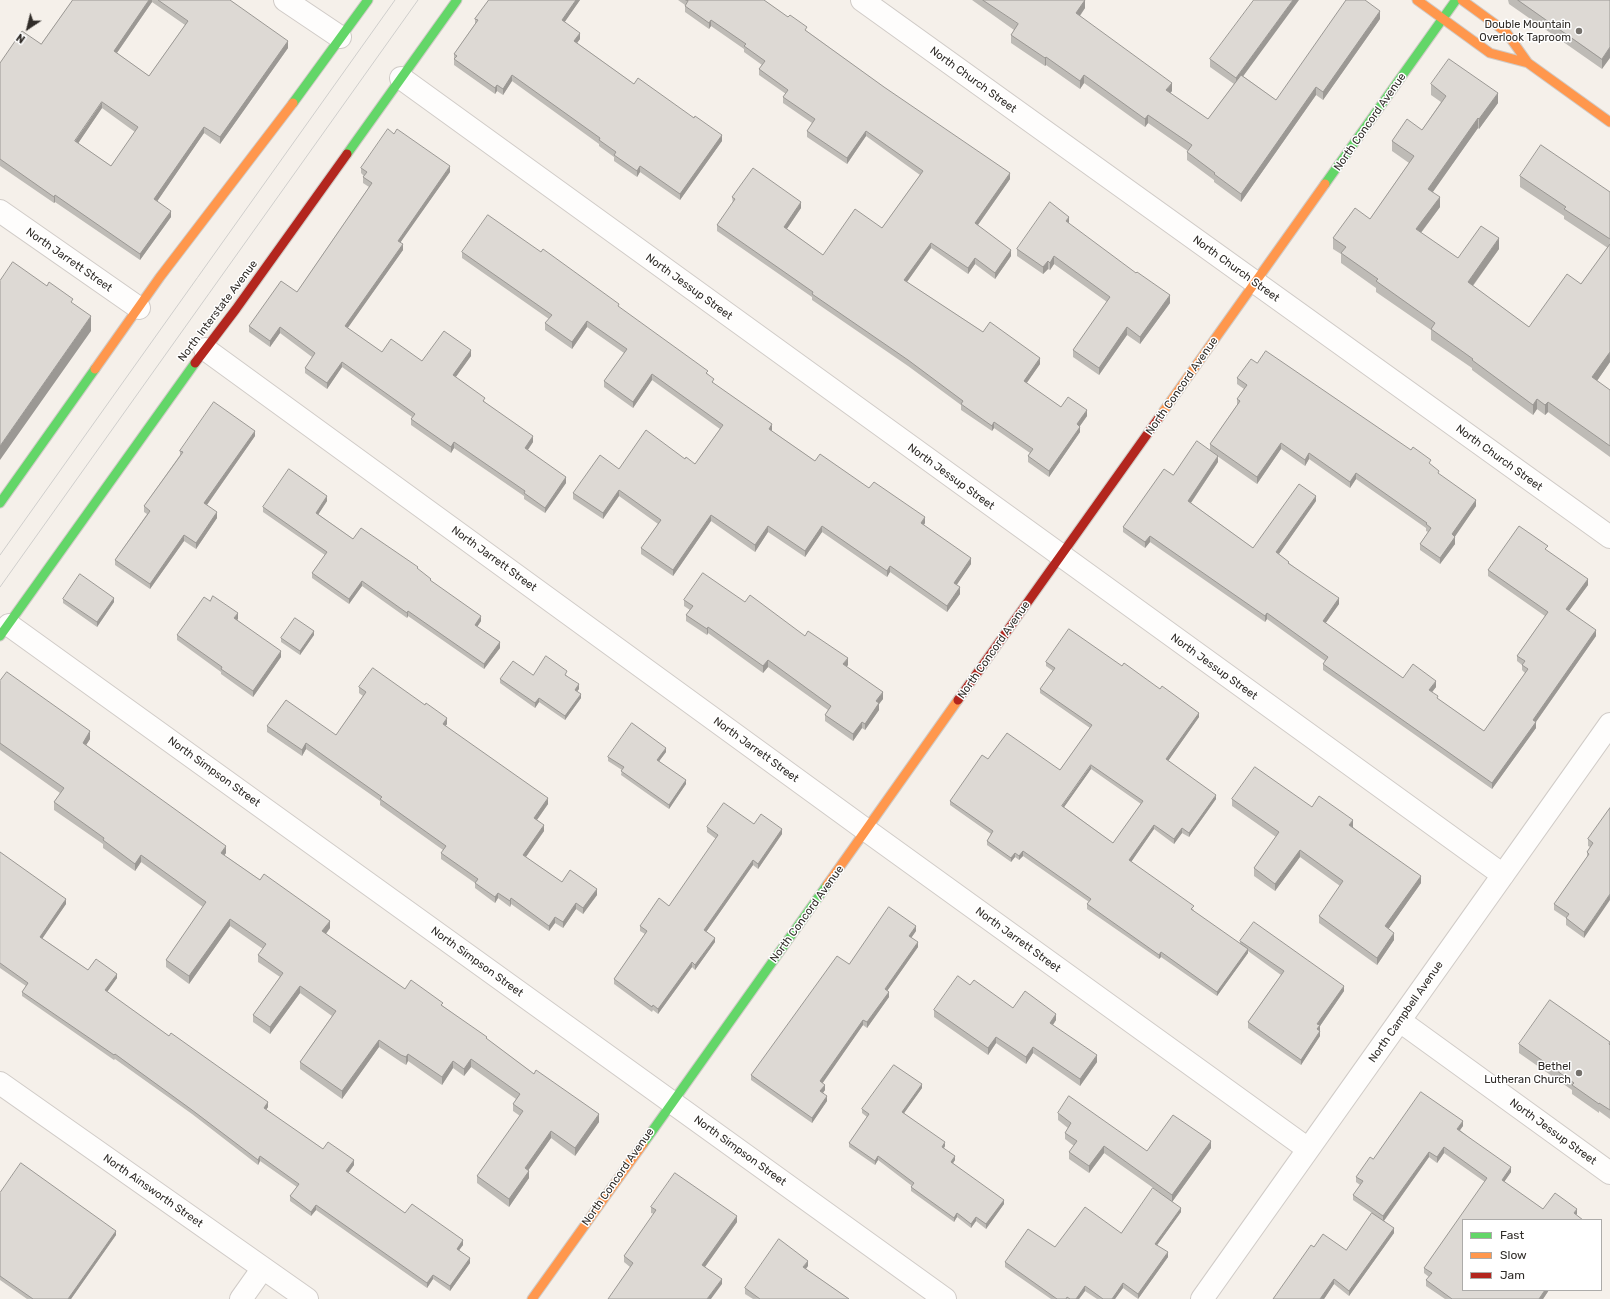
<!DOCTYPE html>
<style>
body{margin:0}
#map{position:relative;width:1610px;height:1299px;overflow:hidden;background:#f5f0ea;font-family:Rubik,sans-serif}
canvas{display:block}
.legend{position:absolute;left:1462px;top:1219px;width:140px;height:72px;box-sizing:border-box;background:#fff;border:1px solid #acaba9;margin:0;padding:5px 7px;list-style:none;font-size:12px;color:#302c28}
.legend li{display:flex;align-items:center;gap:8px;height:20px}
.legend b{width:20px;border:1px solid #acaba9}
.north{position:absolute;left:8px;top:8px;width:40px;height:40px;-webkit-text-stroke:3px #fff;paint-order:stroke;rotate:215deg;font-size:11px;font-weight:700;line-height:16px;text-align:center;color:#302c28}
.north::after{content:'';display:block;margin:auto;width:14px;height:18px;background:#302c28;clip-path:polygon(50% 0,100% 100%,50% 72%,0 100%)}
</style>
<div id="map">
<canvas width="1610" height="1299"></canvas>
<ul class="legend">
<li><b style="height:5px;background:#63d668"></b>Fast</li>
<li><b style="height:5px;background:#ff974d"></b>Slow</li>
<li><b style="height:5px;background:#b3261e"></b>Jam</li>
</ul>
<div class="north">N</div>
</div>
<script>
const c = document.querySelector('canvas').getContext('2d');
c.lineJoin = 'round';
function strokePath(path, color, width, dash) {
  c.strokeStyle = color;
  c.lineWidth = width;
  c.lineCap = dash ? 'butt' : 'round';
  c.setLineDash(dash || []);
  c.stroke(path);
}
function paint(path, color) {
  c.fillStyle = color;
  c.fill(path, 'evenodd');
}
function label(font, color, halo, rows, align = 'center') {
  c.font = font + ' Rubik,sans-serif';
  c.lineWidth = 3;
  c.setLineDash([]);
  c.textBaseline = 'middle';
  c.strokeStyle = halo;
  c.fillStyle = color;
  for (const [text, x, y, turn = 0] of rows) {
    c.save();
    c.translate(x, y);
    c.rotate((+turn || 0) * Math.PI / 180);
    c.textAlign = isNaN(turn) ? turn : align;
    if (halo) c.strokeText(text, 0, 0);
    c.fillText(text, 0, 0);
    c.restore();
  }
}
const street = new Path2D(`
 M285,0L340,37
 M862,0L1610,537
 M401,78L1503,875
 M0,211L139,308
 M205,349L866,830L1308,1149
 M9,625L945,1299
 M1400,1021L1610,1173
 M0,1083L307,1299
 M241,1299L263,1268
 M1202,1299L1610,724`);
const fast = new Path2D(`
 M293,103L368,0
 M347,154L457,0
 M1325,184L1456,0
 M0,503L95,369
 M0,636L195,363
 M643,1144L827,885`);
const slow = new Path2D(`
 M1417,0L1490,53L1528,63
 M1462,0L1506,32L1528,63L1610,122
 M95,369L160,277L293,103
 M1158,419L1325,184
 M827,885L958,700
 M532,1299L643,1144`);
const jam = new Path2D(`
 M195,363L236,309L347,154
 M958,700L1158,419`);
strokePath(street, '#d0cbc7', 24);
strokePath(fast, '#d0cbc7', 11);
strokePath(slow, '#d0cbc7', 11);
strokePath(jam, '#d0cbc7', 11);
strokePath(street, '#fefdfc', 22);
strokePath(fast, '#63d668', 9);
strokePath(slow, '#ff974d', 9);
strokePath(jam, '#b3261e', 9);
strokePath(new Path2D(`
 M0,555L395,0
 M0,587L418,0`), '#cfcecc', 1);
paint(new Path2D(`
 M73,0H230L288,48L220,144L204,133L157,201L171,217L140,260L55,202L54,203L0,166V63L41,44ZM152,2L185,25L149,76L117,53ZM102,108L135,132L111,166L78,143Z
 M489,0H580L564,22L580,39L577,43L634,84L722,141L680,200L640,172L637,177L614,161V157L599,146V144L512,81L503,95L497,91L495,94L454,65V54L475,24V19Z
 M678,0H764L1010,179L978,225L1011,256L995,279L975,264L968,274L931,248L907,282L983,332L1040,364L1026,383L1061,407L1087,416L1080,426V432L1049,477L1028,462V456L1030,453L994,428L992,431L961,410V405L908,366L812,300V297L717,231V225L733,203L732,197L801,208L787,229L823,255L882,228L920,175L866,136L847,164L807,137V131L812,123L783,103V97L786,94L759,75V69L762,65L744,52V49L711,26L709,29L685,12V5Z
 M972,0H1085V8L1080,16L1172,91L1170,93L1208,119L1234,84L1210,67V59L1243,76L1276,100L1380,19L1323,100L1316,95L1241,202L1214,182V180L1187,160V152L1188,151L1148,123L1145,127L1084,83L1080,89L1046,65L1045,66L1011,43V35L1014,30Z
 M1508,0H1610L1602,69L1509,4Z
 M1431,84L1498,103L1479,129L1478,128L1432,192L1440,207L1421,233L1458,258L1499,249L1473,286L1529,327L1581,284L1608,248L1564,219V216L1520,187V176L1610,192V362L1597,381L1610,390V457L1548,412L1545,415L1537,409L1533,415L1472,370V368L1431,340V330L1376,292V288L1341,263V254L1333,249V238L1370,219L1409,163L1392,151V141L1422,130L1441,102L1431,95Z
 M361,168L450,172L400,242L403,250L347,328L382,352L422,361L471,356L455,377L533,442L528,450L566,483L545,513L524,499V496L454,448L451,453L411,425V419L412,417L342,367L327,389L305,373V368L312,357L280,333L270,347L249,332V326L297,292L369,187L363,183V177L364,176L361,173Z
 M1069,224L1170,303L1140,344L1127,335L1099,375L1073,357V350L1107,302L1054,264L1050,270L1048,269L1043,274L1017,256V249Z
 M462,252L619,308L708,374L714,384L772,430V431L815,461L869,488L925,523L924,525L971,564L956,585L960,594L947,612L890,572L887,577L822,532L805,557L768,532L755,552L711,521L673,576L641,554V548L658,524L619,496L603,519L573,499V493L619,469L685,459L695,464L720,429L652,380L633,408L604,387V381L624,353L587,327L572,349L545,330V323L549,319L462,258Z
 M1257,363L1431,465L1439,474L1476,506L1454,537L1455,544L1440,564L1420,550V544L1428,532L1426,531V528L1356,479L1350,488L1309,459L1305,466L1281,449L1257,484L1210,451V444L1237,405V399L1244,389L1237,384V378Z
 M255,436L207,505L217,518L196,549L184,541L150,589L115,565V560L147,514L144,512V506L180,455V451Z
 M1218,462L1191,503L1253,548L1316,501L1279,554L1289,563L1339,604L1325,623L1403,678L1436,687L1432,692L1438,699L1484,731L1525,673L1522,670V665L1517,661V656L1545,616L1488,576V570L1548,551L1588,585L1569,611L1596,636L1536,722V728L1492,789L1323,670V664L1325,661L1267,619L1265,622L1150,542L1145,548L1123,532V527L1173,475Z
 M327,501L318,514L353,539L418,569L431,581L481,621L477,627L500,648L484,669L408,616L407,618L362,586L349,604L312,578V573L325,555L263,512V507Z
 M63,599L114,602L97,627L63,603Z
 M684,600L745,602L805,636L848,665L846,667L883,699L879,704V710L865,730L862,728L853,741L825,721V715L828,710L768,667L763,673L708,633L707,635L686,621V615L690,610L684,606Z
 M238,619L237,620L281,657L253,697L221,674V672L177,640V635Z
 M314,635L300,655L281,642V638Z
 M1046,662L1122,666L1199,717L1168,761L1216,799L1189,837L1182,833L1174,844L1154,829L1131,862L1194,910L1193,911L1240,944V941L1344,991L1320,1026V1036L1301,1065L1248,1028V1022L1281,975L1248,951V953L1217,996L1161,957L1159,959L1087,909V904L1089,902L1023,856L1019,860L1015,857L1011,862L987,845V841L991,834L950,805V801L1060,770L1090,728L1040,693V689L1053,671L1046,666ZM1091,769L1141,804L1113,843L1064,807Z
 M533,675H567L566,676L579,689L577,691L581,698L565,720L539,702L535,708L500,683V679Z
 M0,681L90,739L86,745L226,853L224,855L330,928L326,934L405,989L443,1006L534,1074L599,1122L575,1156L551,1138L528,1170L529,1178L509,1207L477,1183V1176L520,1116L513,1111V1104L516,1099L471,1067L464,1076L453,1068L442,1085L408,1061L406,1065L401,1062L379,1047L342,1099L300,1069V1062L332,1016L300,993L270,1034L253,1022V1015L280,977L258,962V955L263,949L230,926L189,984L166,967V960L203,907L141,862L135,871L103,848V844L54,810V802L60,793L0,750Z
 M359,687L447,724L445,726L548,804L537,820L544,831L526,857L562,882L597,895L583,914L576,909L563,928L555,923L549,931L511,904L510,907L498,898L495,903L475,888V883L441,859V853L443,850L380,805V801L306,749L302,756L267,732V726L336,735L363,696L359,693Z
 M666,752L659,761L686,784L669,809L621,775L622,770L608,761V757Z
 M1232,799L1312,807L1353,827L1421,883L1388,929L1394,940L1377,965L1319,923V916L1340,886L1300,857L1275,891L1254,876V868L1276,837L1232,806Z
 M1610,808L1584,938L1566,925V918L1554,910V904L1587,857V852L1590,847L1588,846V839Z
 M754,824L782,834L758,869L753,865L706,932L715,942L695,970L692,967L658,1014L653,1010L652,1012L614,984V979L645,934L640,931V926L669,906L716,839L707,832V827Z
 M0,852L66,904L42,938L88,970L117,978L107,992L268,1107L266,1110L323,1149L354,1165L348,1173L405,1213L463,1245L459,1250L470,1263L450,1291L433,1279L427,1288L316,1210L311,1216L290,1201V1196L297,1187L260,1161L258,1165L192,1114L115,1059L114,1060L22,996V992L26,986L0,968Z
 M916,931L911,938L918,947L887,991L889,997L867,1028L863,1025L822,1083L825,1090L823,1093L827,1101L812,1123L751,1080V1075L849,964Z
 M970,985L1013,1008L1056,1020L1053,1025L1097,1062L1080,1086L1033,1053L1026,1064L996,1043L988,1055L934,1017V1010Z
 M1610,1042V1119L1599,1111V1113L1572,1094V1090L1519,1053V1044Z
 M922,1088L904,1113L945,1146L944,1148L955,1160L953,1163L1004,1204L986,1229L976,1221L971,1228L957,1217L954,1222L911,1191V1187L912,1186L878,1160L875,1165L849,1147V1143L867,1117L862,1113V1109Z
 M1058,1113L1147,1151L1211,1148L1172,1202L1181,1212L1157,1245L1168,1257L1138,1299L1123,1288L1115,1299H1097L1085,1291L1079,1299H1051L1005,1267V1262L1055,1247L1121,1233L1159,1192L1104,1153L1089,1173L1069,1159V1152L1074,1146L1065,1139V1133L1068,1128L1058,1120Z
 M1463,1126L1460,1130L1511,1172L1504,1182L1543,1209L1577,1214L1463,1220L1549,1290L1543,1299H1445L1426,1286V1280L1429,1277L1424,1273V1268L1485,1182L1444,1153L1437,1163L1429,1157L1384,1221L1394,1233L1349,1296L1334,1284L1324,1299H1273L1314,1247L1346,1250L1372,1213L1353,1200V1195L1360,1185L1356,1182V1177L1373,1159Z
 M0,1193L116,1235L71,1299H27L0,1280Z
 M651,1207L737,1222L705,1267L722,1284L630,1267L624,1262V1256L654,1214L651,1213Z
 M808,1266L806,1269L849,1299H753L745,1294V1288Z`), '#bebbb6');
paint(new Path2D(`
 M149,0H152V2L114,57V51Z
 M576,0H580L562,26V20Z
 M1085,0V8L1076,21V13Z
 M1293,0H1299L1236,86V78Z
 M1380,11V19L1323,100V92Z
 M711,20V26L709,29V23Z
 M580,33V39L574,47V41Z
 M288,41V48L220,144V137Z
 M1610,47V58L1602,69V59Z
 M1046,57V65L1045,66V58Z
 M512,75V81L503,95V89Z
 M1084,75V83L1080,89V81Z
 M1172,83V91L1166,98V90Z
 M497,85V91L495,94V88Z
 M1316,87V95L1241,202V194Z
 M1498,93V103L1479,129V119Z
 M102,102V108L75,148V141Z
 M1148,115V123L1145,127V119Z
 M1478,118V128L1428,199V189Z
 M204,127V133L154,206V199Z
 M866,131V136L847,164V158Z
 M722,135V141L680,200V194Z
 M450,166V172L398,246V241Z
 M640,166V172L637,177V171Z
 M1010,173V179L975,229V223Z
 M55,195V202L54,203V197Z
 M1440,197V207L1416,239V229Z
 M801,202V208L784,233V227Z
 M171,211V217L140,260V254Z
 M1069,217V224L1066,221Z
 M1499,238V249L1468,292V282Z
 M931,243V248L904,286V280Z
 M403,244V250L345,332V326Z
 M1011,250V256L995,279V273Z
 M1054,256V264L1050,270V263Z
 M975,258V264L968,274V268Z
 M1048,261V269L1043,274V267Z
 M1170,295V303L1140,344V337Z
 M91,316V331L0,460V446Z
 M587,321V327L572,349V342Z
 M280,327V333L270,347V341Z
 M1127,327V335L1099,375V368Z
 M471,350V356L453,381V375Z
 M1610,352V362L1592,388V377Z
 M1040,358V364L1024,387V381Z
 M342,362V367L327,389V383Z
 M652,374V380L633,408V402Z
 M1537,399V409L1533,415V405Z
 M1548,402V412L1545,415V405Z
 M1087,410V416L1077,430V424Z
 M994,422V428L992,431V426Z
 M772,424V430L769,435V429Z
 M1080,427V432L1049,477V471Z
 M255,431V436L204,509V503Z
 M533,436V442L525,454V448Z
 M454,442V448L451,453V447Z
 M1281,443V449L1257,484V477Z
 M1309,453V459L1305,466V460Z
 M1218,456V462L1188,507V501Z
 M1356,473V479L1350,488V482Z
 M566,477V483L545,513V508Z
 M619,490V496L603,519V513Z
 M327,496V501L316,518V513Z
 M1316,496V501L1276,558V552Z
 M1476,500V506L1452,541V534Z
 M217,512V518L196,549V543Z
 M711,515V521L673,576V570Z
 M925,517V523L921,529V523Z
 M768,526V532L755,552V545Z
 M822,526V532L805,557V551Z
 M184,535V541L150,589V584Z
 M1150,536V542L1145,548V542Z
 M1455,537V544L1440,564V558Z
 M971,558V564L954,589V583Z
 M890,566V572L887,577V571Z
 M1588,579V585L1566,615V609Z
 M362,581V586L349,604V599Z
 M960,587V594L947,612V606Z
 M114,598V602L97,627V622Z
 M1339,598V604L1323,627V621Z
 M408,611V616L407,618V613Z
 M238,613V619L234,624V618Z
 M1267,613V619L1265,622V616Z
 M481,616V621L475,630V625Z
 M708,627V633L707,635V629Z
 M1596,630V636L1533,726V720Z
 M314,631V635L300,655V651Z
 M500,642V648L484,669V664Z
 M281,651V657L253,697V691Z
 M848,658V665L843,671V664Z
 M768,660V667L763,673V666Z
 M1436,681V687L1429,696V690Z
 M579,684V689L575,694V690Z
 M883,692V699L879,704V710L865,730V724L876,701Z
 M581,694V698L565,720V716Z
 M539,698V702L535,708V703Z
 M1199,713V717L1166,764V759Z
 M447,718V724L443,730V724Z
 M862,722V728L853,741V734Z
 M1536,722V728L1492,789V783Z
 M90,731V739L83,750V743Z
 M306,743V749L302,756V750Z
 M666,748V752L657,764V760Z
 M1091,765V769L1062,810V806Z
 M686,780V784L669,809V805Z
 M1216,795V799L1189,837V833Z
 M548,798V804L534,824V818Z
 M1353,820V827L1349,832V825Z
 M544,825V831L523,861V855Z
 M1154,825V829L1129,865V860Z
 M1182,828V833L1174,844V839Z
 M782,829V834L758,869V864Z
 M226,846V853L221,860V853Z
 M1300,850V857L1275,891V884Z
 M1023,851V856L1019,860V856Z
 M1015,853V857L1011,862V858Z
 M141,855V862L135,871V864Z
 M753,860V865L704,935V930Z
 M1421,876V883L1385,934V926Z
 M597,889V895L583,914V908Z
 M498,893V898L495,903V897Z
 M1610,894V900L1584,938V932Z
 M511,898V904L510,907V901Z
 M66,899V904L40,942V937Z
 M576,903V909L563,928V922Z
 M555,917V923L549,931V926Z
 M230,919V926L189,984V976Z
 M330,921V928L322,939V931Z
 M916,926V931L909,941V936Z
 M1394,933V940L1377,965V958Z
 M715,938V942L695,970V965Z
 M918,942V947L885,994V989Z
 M1248,949V953L1217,996V992Z
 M1161,952V957L1159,959V955Z
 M692,962V967L658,1014V1009Z
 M117,974V978L105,995V990Z
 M300,986V993L270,1034V1027Z
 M1344,986V991L1320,1026V1031L1317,1034V1024Z
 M889,992V997L867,1028V1022Z
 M1056,1014V1020L1050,1029V1023Z
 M863,1020V1025L820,1087V1081Z
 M1320,1031V1036L1301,1065V1060Z
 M996,1037V1043L988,1055V1048Z
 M379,1040V1047L342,1099V1091Z
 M1033,1047V1053L1026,1064V1057Z
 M408,1054V1061L406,1065V1057Z
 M1097,1055V1062L1080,1086V1079Z
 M471,1059V1067L464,1076V1069Z
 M453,1061V1068L442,1085V1077Z
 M922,1084V1088L902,1116V1112Z
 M825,1085V1090L820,1097V1091Z
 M827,1096V1101L812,1123V1118Z
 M268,1102V1107L264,1113V1108Z
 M599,1114V1122L575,1156V1148Z
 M1463,1121V1126L1457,1134V1129Z
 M551,1131V1138L525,1175V1168Z
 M1211,1141V1148L1172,1202V1195Z
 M945,1142V1146L942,1151V1147Z
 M1104,1146V1153L1089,1173V1166Z
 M1444,1147V1153L1437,1163V1157Z
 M1429,1152V1157L1383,1222V1216Z
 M260,1156V1161L258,1165V1160Z
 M878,1156V1160L875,1165V1161Z
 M955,1156V1160L951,1166V1162Z
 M354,1160V1165L346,1176V1171Z
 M1511,1167V1172L1502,1185V1180Z
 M529,1171V1178L509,1207V1199Z
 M1004,1200V1204L986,1229V1224Z
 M316,1205V1210L311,1216V1212Z
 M1181,1208V1212L1155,1248V1244Z
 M1577,1209V1214L1574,1219V1213Z
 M957,1213V1217L954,1222V1218Z
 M737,1216V1222L702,1271V1265Z
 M976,1217V1221L971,1228V1224Z
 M1394,1228V1233L1349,1296V1291Z
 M116,1231V1235L71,1299H68Z
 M463,1240V1245L457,1253V1249Z
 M1168,1252V1257L1138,1299V1294Z
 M470,1258V1263L450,1291V1286Z
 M808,1261V1266L803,1272V1267Z
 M433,1275V1279L427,1288V1283Z
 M722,1279V1284L711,1299H707Z
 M1334,1279V1284L1324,1299H1320Z
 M1123,1283V1288L1115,1299H1112Z
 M1085,1286V1291L1079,1299H1076Z
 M1545,1290H1549L1543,1299H1539Z`), '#9b9894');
const building = new Path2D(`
 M73,0H149L114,51L149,76L188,21L158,0H230L288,41L220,137L204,127L154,199L171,211L140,254L55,195L54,197L0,159V63L22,31L41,44ZM102,102L138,127L111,166L75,141Z
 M489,0H576L562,20L580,33L574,41L634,84L638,78L694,118L695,116L722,135L680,194L640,166L637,171L614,155L616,152L599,140L600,138L512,75L503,89L497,85L495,88L454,59L457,56L454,54L478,20L475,19Z
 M686,0H764L788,17L790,15L807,27L805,30L884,87L1010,173L975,223L1011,250L995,273L975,258L968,268L931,243L904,280L983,332L990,322L1040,358L1024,381L1061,407L1068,397L1087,410L1077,424L1080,427L1049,471L1028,456L1033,449L994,422L992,426L961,404L963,401L908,360L812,294L813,292L717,225L735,199L732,197L753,168L801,202L784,227L823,255L855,209L882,228L923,171L866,131L847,158L807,131L815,119L783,97L788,90L759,69L765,61L744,46L746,44L711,20L709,23L685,6L688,1Z
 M983,0H1085L1076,13L1172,83L1166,90L1208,119L1241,75L1276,100L1346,0H1365L1380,11L1323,92L1316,87L1241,194L1214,174L1215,173L1187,152L1192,145L1148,115L1145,119L1084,75L1080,81L1046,57L1045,58L1011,35L1018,24Z
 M1254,0H1293L1236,78L1210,59Z
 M1518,0H1610V47L1602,59Z
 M1449,59L1498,93L1479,119L1478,118L1428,189L1440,197L1416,229L1458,258L1481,226L1499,238L1468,282L1529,327L1567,274L1581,284L1610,244V352L1592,377L1610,390V446L1548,402L1545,405L1537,399L1533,405L1472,360L1473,359L1431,329L1435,323L1376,281L1378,279L1341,253L1346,247L1333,238L1355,208L1370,219L1414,156L1392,141L1407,119L1422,130L1446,96L1431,84Z
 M388,129L394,134L397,129L450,166L398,241L403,244L345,326L382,352L391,339L422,361L444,331L471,350L453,375L485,398L483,401L533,436L525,448L566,477L545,508L524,493L525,491L454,442L451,447L411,419L415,414L342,362L327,383L305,368L315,353L280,327L270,341L249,326L281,281L297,292L372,183L363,177L367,172L361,168Z
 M1541,145L1610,192V239L1564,209L1566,207L1520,176Z
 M1050,202L1069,217L1066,221L1136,273L1137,272L1170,295L1140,337L1127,327L1099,368L1073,350L1110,297L1054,256L1050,263L1048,261L1043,267L1017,249Z
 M488,215L541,252L543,249L619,304L618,306L708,371L706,373L714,379L712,382L772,424L769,429L815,461L820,454L869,488L874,482L925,517L921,523L971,558L954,583L960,587L947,606L890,566L887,571L822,526L805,551L768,526L755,545L711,515L673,570L641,548L661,520L619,490L603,513L573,493L600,455L619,469L646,430L685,459L686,457L695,464L723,425L652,374L633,402L604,381L627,349L587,321L572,342L545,323L552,315L462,252Z
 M13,262L47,286L49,282L73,299L71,302L91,316L0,446V281Z
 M1266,351L1411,450L1413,447L1431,460L1429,463L1439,471L1438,473L1476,500L1452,534L1455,537L1440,558L1420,544L1431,528L1426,524L1427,523L1356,473L1350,482L1309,453L1305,460L1281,443L1257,477L1210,444L1240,401L1237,399L1247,385L1237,378L1251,359L1257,363Z
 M214,402L255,431L204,503L217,512L196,543L184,535L150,584L115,560L150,511L144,506L183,452L180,451Z
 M1197,441L1218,456L1188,501L1253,548L1299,484L1316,496L1276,552L1289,562L1288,563L1339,598L1323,621L1403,678L1413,664L1436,681L1429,690L1438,696L1437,698L1484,731L1528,669L1522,665L1525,661L1517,656L1548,612L1488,570L1519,526L1548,546L1545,549L1588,579L1566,609L1596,630L1533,720L1536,722L1492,783L1323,664L1328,657L1267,613L1265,616L1150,536L1145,542L1123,527L1164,469L1173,475Z
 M289,469L327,496L316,513L353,539L361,528L418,567L417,568L431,579L430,580L481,616L475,625L500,642L484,664L408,611L407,613L362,581L349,599L312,573L327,552L263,507Z
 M703,573L745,602L750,595L805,636L808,631L848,658L843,664L883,692L876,701L879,703L865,724L862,722L853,734L825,715L831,706L768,660L763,666L708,627L707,629L686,615L693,606L684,600Z
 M80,574L114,598L97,622L63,599Z
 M213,596L238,613L234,618L281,651L253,691L221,669L222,667L177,635L204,597L210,601Z
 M295,618L314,631L300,651L281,638Z
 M1069,629L1122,666L1124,663L1160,689L1162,686L1199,713L1166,759L1216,795L1189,833L1182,828L1174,839L1154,825L1129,860L1194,906L1191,909L1248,949L1217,992L1161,952L1159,955L1087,904L1091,899L1023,851L1019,856L1015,853L1011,858L987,841L993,831L950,801L982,755L988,759L1007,733L1060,770L1092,725L1040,689L1055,668L1046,662ZM1091,765L1143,801L1113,843L1062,806Z
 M546,656L567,671L565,675L579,684L575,690L581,694L565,716L539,698L535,703L500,679L513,661L533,675Z
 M373,668L425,705L426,703L447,718L443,724L548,798L534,818L544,825L523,855L562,882L570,870L597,889L583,908L576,903L563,922L555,917L549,926L511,898L510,901L498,893L495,897L475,883L478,879L441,853L446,846L380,799L382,797L306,743L302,750L267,726L286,700L336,735L366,692L359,687Z
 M7,672L90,731L83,743L226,846L221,853L260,880L264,874L330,921L322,931L405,989L411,980L443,1003L441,1005L487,1037L486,1038L534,1074L536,1070L599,1114L575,1148L551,1131L525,1168L529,1171L509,1199L477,1176L523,1111L513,1104L520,1094L471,1059L464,1069L453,1061L442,1077L408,1054L406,1057L401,1055L379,1040L342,1091L300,1062L336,1011L300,986L270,1027L253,1015L283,973L258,955L266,944L230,919L189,976L166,960L206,902L141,855L135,864L103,840L104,838L54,802L64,788L0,743V681Z
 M632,723L666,748L657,760L686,780L669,805L621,771L624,767L608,757Z
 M1255,767L1312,807L1319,796L1353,820L1349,825L1421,876L1385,926L1394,933L1377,958L1319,916L1343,881L1300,850L1275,884L1254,868L1279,832L1232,799Z
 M724,803L754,824L761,814L782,829L758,864L753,860L704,930L715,938L695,965L692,962L658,1009L653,1005L652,1007L614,979L647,931L640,926L659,898L669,906L718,835L707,827Z
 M1610,808V894L1584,932L1566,918L1569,914L1554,904L1589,854L1587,852L1593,843L1588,839Z
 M0,852L66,899L40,937L88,970L96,959L117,974L105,990L169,1036L171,1033L268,1102L264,1108L323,1149L328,1142L354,1160L346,1171L405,1213L412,1204L463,1240L457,1249L470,1258L450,1286L433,1275L427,1283L316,1205L311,1212L290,1196L299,1184L260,1156L258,1160L192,1110L115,1054L114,1055L22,992L28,983L0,963Z
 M889,907L916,926L909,936L918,942L885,989L889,992L867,1022L863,1020L820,1081L825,1085L820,1091L827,1096L812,1118L751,1075L837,956L849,964Z
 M1254,922L1344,986L1317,1024L1320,1025L1317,1029L1320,1031L1301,1060L1248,1022L1284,971L1240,941Z
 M958,976L970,985L974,980L1013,1008L1025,991L1056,1014L1050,1023L1097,1055L1080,1079L1033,1047L1026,1057L996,1037L988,1048L934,1010Z
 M1550,1000L1610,1042L1609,1044L1610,1045V1110L1599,1103V1104L1572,1085L1574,1083L1519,1044Z
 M894,1065L922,1084L902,1112L945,1142L942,1147L955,1156L951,1162L1004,1200L986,1224L976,1217L971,1224L957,1213L954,1218L911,1187L914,1183L878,1156L875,1161L849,1143L869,1114L862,1109Z
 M1421,1092L1463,1121L1457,1129L1511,1167L1502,1180L1543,1209L1555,1193L1577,1209L1574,1213L1583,1220H1463V1290H1545L1539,1299H1452L1426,1280L1432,1273L1424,1268L1487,1178L1444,1147L1437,1157L1429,1152L1383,1216L1353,1195L1363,1181L1356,1177L1370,1157L1373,1159Z
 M1069,1096L1147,1151L1173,1115L1211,1141L1172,1195L1104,1146L1089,1166L1069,1152L1077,1141L1065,1133L1071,1123L1058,1113Z
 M21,1163L116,1231L68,1299H33L0,1276V1193Z
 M675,1173L737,1216L702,1265L722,1279L707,1299H608L633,1263L624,1256L656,1210L651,1207Z
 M1153,1188L1181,1208L1155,1244L1168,1252L1138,1294L1123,1283L1112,1299H1103L1085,1286L1076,1299H1070L1067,1297L1066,1299H1057L1005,1262L1028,1229L1055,1247L1085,1207L1121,1233Z
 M1372,1213L1394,1228L1349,1291L1334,1279L1320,1299H1273L1311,1245L1314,1247L1323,1234L1346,1250Z
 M779,1239L808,1261L803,1267L849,1299H760L745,1288Z`);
paint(building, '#ddd9d4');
strokePath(building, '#9b9894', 1);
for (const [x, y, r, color] of [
 [1579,31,4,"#75716c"],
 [1579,1073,4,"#75716c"]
]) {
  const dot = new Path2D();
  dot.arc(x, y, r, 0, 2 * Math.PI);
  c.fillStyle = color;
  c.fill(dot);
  strokePath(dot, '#fff', 1.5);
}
label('11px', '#302c28', '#fff', [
 ["Double Mountain",1571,25],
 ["Overlook Taproom",1571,38],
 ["Bethel",1571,1067],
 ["Lutheran Church",1571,1080]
], 'right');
label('11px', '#302c28', '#fff', [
 ["North Church Street",973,80,36],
 ["North Concord Avenue",1370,122,-55],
 ["North Jarrett Street",69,260,35],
 ["North Church Street",1236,269,36],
 ["North Jessup Street",689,287,36],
 ["North Interstate Avenue",218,311,-53],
 ["North Concord Avenue",1182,386,-55],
 ["North Church Street",1499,458,36],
 ["North Jessup Street",951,477,36],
 ["North Jarrett Street",494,559,36],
 ["North Concord Avenue",994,650,-55],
 ["North Jessup Street",1214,667,36],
 ["North Jarrett Street",756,750,36],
 ["North Simpson Street",214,772,36],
 ["North Concord Avenue",807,914,-54],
 ["North Jarrett Street",1018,940,36],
 ["North Simpson Street",477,962,36],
 ["North Campbell Avenue",1406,1012,-55],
 ["North Jessup Street",1553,1132,36],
 ["North Simpson Street",740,1151,36],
 ["North Concord Avenue",618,1177,-55],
 ["North Ainsworth Street",153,1191,35]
]);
</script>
